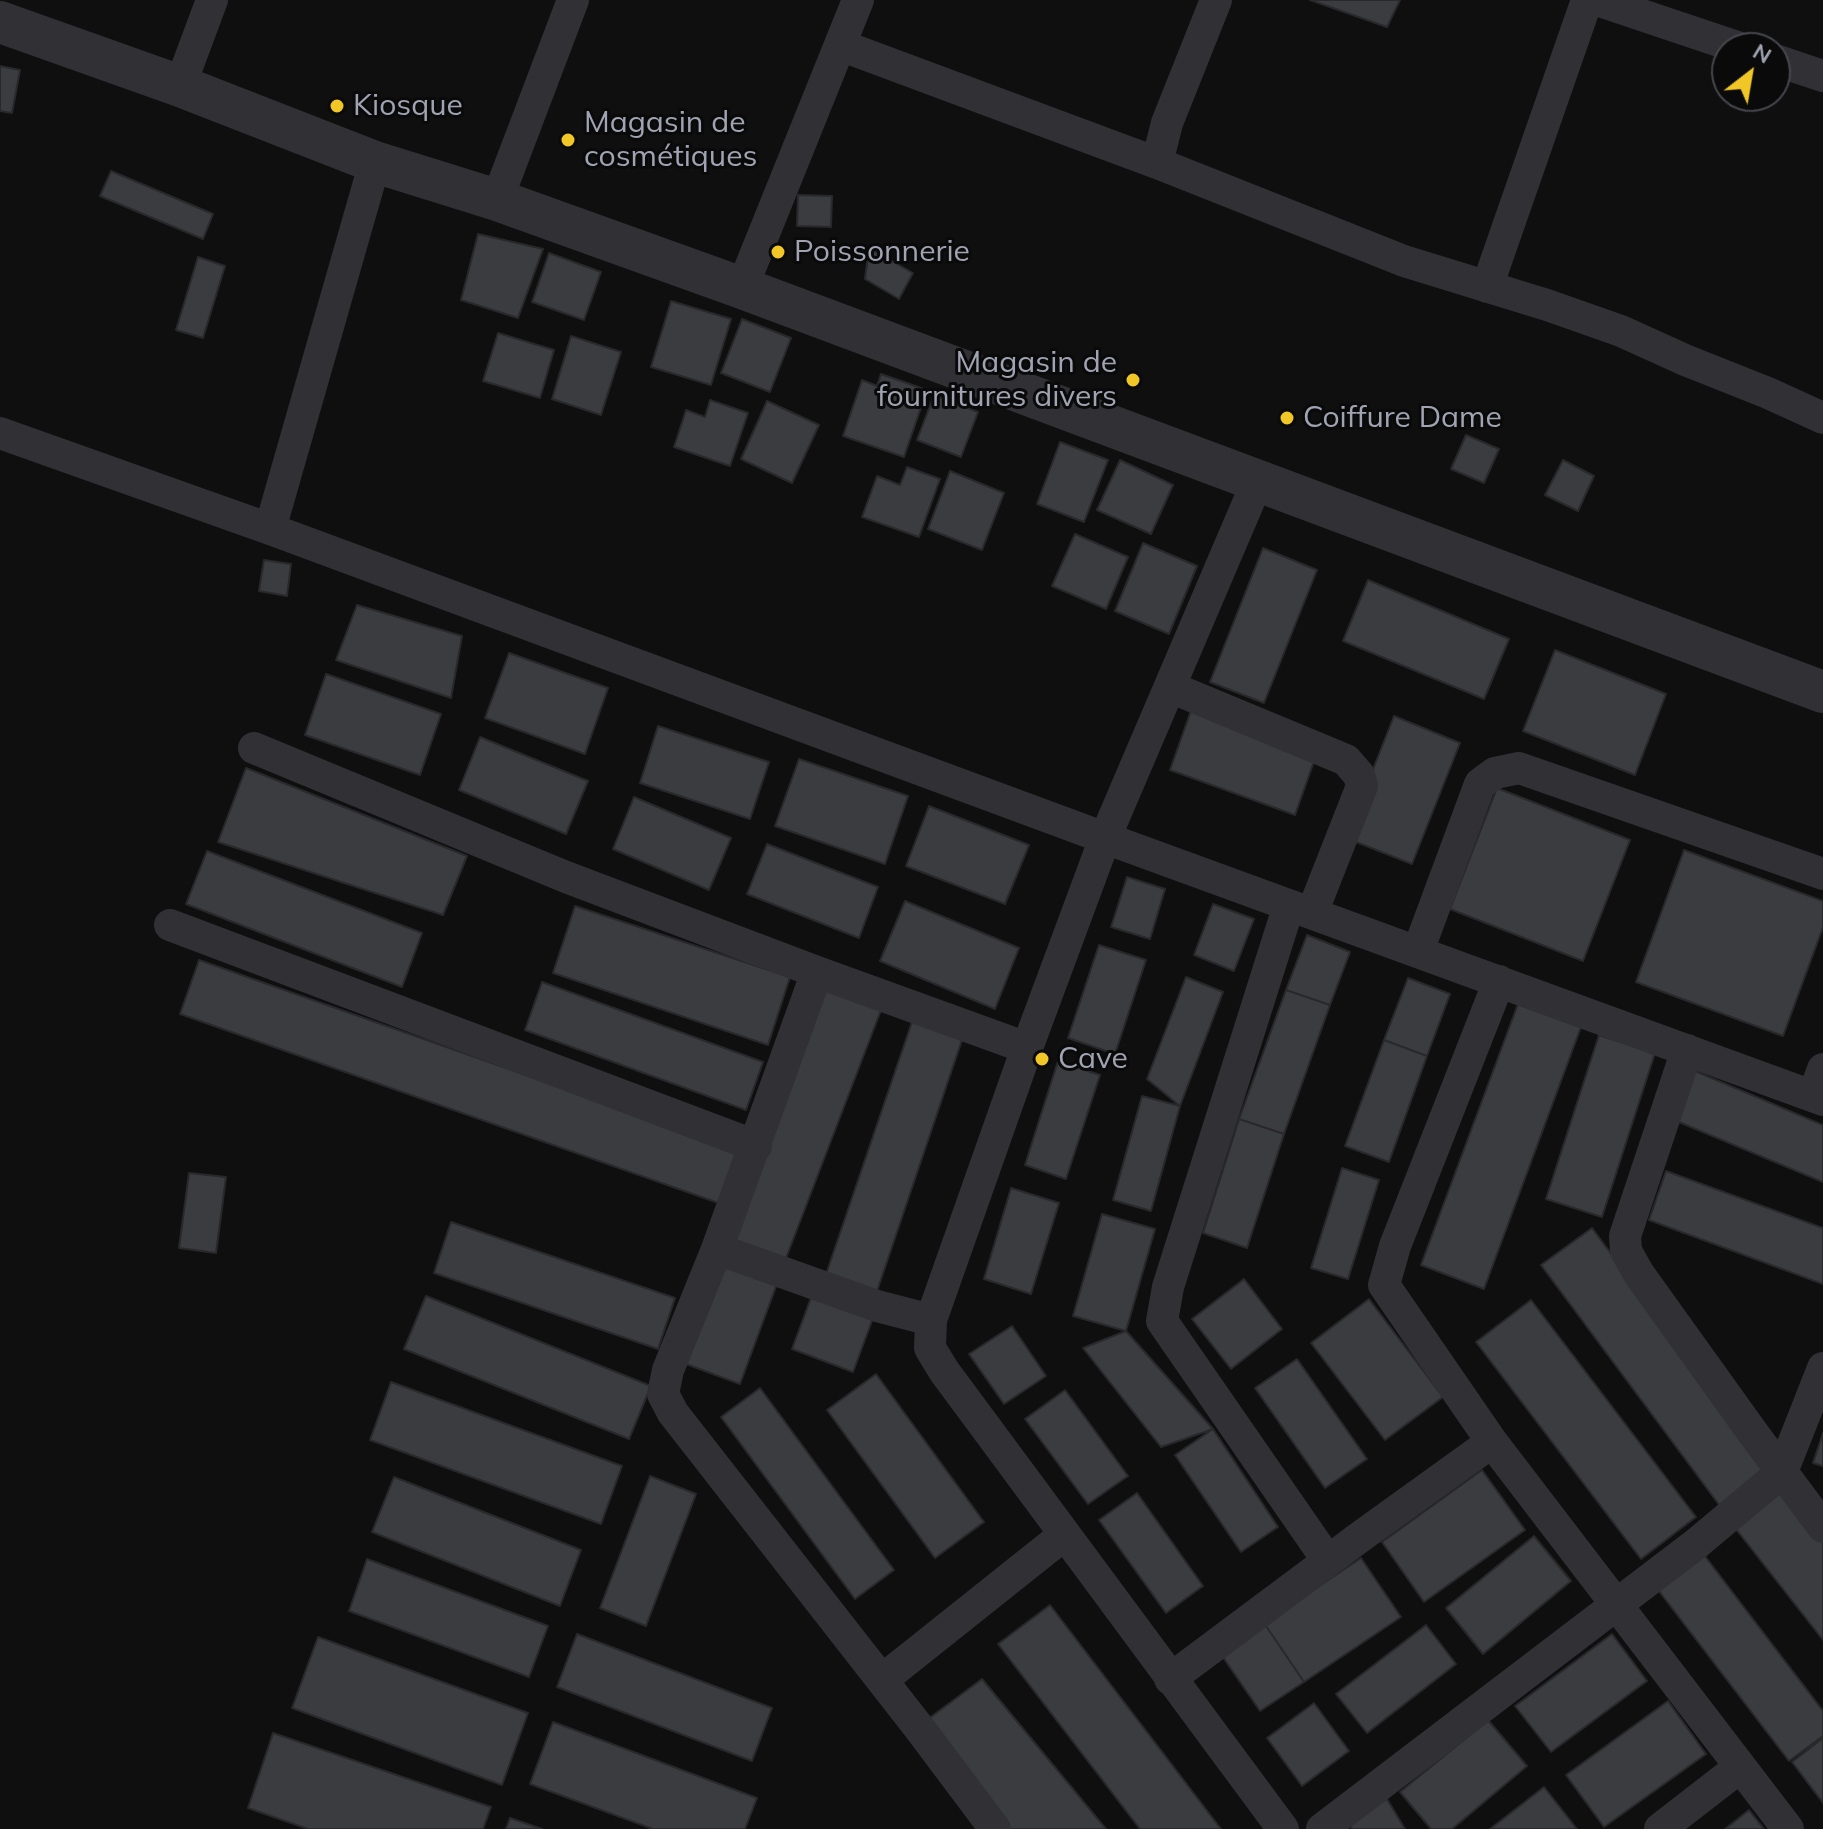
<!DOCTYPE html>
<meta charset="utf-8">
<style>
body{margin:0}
#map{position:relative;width:1823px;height:1829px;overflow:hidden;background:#0f0f10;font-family:Mulish,sans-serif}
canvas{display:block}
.north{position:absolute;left:1711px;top:32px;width:80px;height:80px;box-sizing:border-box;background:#0a0a0b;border:2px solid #46474d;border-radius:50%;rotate:31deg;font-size:22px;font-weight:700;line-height:32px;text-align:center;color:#a0a3b1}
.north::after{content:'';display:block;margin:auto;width:28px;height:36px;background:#f1c627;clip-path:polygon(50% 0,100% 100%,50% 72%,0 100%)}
</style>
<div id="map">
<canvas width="1823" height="1829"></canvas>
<div class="north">N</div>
</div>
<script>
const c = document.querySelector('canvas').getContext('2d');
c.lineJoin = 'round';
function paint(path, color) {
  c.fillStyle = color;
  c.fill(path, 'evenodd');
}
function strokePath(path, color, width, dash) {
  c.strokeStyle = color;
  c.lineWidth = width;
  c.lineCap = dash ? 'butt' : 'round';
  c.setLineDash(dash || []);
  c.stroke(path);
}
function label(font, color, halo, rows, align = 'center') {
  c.font = font + ' Mulish,sans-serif';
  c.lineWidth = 6;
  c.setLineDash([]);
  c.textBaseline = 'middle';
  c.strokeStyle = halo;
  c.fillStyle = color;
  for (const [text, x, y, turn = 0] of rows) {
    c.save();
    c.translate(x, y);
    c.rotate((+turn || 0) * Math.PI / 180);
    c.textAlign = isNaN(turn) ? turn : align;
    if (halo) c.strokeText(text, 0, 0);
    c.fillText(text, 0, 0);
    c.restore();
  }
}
const building = new Path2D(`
 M1310,0H1400L1387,27Z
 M0,66L20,70L12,113L0,111Z
 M111,171L213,214L203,239L100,196Z
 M798,195L832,196L831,227L797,226Z
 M478,234L543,249L518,318L461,300Z
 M869,248L913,273L899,299L865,279Z
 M549,253L601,272L584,320L532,302Z
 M198,257L225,266L203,338L176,330Z
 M671,301L731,319L711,385L651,367Z
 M742,319L791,338L770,392L721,373Z
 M498,333L554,350L540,398L483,381Z
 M571,336L621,352L601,415L552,399Z
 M881,374L927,390L904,457L843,436L862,380L877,386Z
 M934,395L978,412L961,457L917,440Z
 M710,400L748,413L730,466L674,447L686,410L705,417Z
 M767,401L819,425L792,483L741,459Z
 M1466,435L1499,449L1484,483L1451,469Z
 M1060,442L1108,460L1084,522L1037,504Z
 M1120,460L1173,485L1151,534L1097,510Z
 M1563,460L1594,476L1578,511L1545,495Z
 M907,467L940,479L919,537L862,517L877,476L900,485Z
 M950,471L1004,493L982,550L928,529Z
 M1075,534L1128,557L1106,609L1052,586Z
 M1143,543L1197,566L1169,634L1115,611Z
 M1263,548L1317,570L1264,703L1210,682Z
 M264,560L291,564L287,596L259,591Z
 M1368,580L1509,639L1484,699L1343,641Z
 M357,605L462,636L451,698L336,660Z
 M1555,650L1666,694L1635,775L1523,731Z
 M509,653L608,688L585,754L485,718Z
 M326,674L441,714L420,775L305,735Z
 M1193,705L1318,750L1295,815L1170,770Z
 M1394,716L1460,743L1412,864L1346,838Z
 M658,726L769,762L750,819L640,783Z
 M480,737L588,781L566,834L459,790Z
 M799,759L908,796L885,864L775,826Z
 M246,768L467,856L443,915L218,842Z
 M1497,788L1630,840L1583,961L1450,909Z
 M634,797L731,838L709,890L613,849Z
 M929,806L1029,845L1005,904L906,866Z
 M767,844L878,887L859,938L747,894Z
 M1684,850L1823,901V927L1783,1036L1636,982Z
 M207,851L422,933L402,987L186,904Z
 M1127,877L1165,889L1150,939L1111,927Z
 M905,901L1019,948L995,1009L880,961Z
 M1213,904L1254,919L1234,971L1194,955Z
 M575,906L790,977L768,1045L553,973Z
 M1307,935L1350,952L1330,1005L1286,990Z
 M1099,945L1146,960L1115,1054L1068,1038Z
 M199,960L748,1153L730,1207L180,1014Z
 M1186,977L1223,992L1180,1106L1147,1079Z
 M1408,978L1450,994L1427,1056L1384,1040Z
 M542,982L763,1062L746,1110L525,1030Z
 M825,983L883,1005L783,1266L726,1245Z
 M1286,990L1330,1005L1284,1134L1239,1119Z
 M1518,1004L1581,1027L1484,1289L1421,1265Z
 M913,1019L963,1037L873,1303L822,1286Z
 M1599,1035L1655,1053L1602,1217L1546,1199Z
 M1384,1040L1427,1056L1389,1162L1345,1146Z
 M1058,1061L1100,1075L1066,1179L1025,1165Z
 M1695,1071L1823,1125V1182L1674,1120Z
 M1142,1096L1180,1106L1151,1211L1113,1200Z
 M1239,1119L1284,1134L1247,1248L1203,1233Z
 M1342,1168L1379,1180L1348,1279L1311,1268Z
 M1666,1171L1823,1228V1284L1649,1220Z
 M189,1173L226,1177L216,1253L179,1248Z
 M1011,1188L1059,1203L1031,1294L984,1279Z
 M1102,1214L1155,1229L1126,1331L1073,1316Z
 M451,1222L675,1298L658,1349L434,1273Z
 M1592,1228L1771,1469L1720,1506L1541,1265Z
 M727,1254L781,1273L740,1384L686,1364Z
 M1244,1279L1282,1329L1231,1369L1192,1319Z
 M812,1295L873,1318L853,1372L792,1349Z
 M426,1296L651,1386L629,1439L404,1349Z
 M1369,1299L1443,1397L1385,1440L1311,1343Z
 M1531,1300L1696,1517L1641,1559L1476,1342Z
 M1012,1326L1046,1376L1004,1404L969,1354Z
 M1126,1331L1213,1429L1161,1447L1083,1348Z
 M1297,1359L1367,1459L1325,1488L1255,1388Z
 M876,1374L984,1522L935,1558L827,1410Z
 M391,1382L622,1466L601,1524L370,1440Z
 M760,1388L894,1570L855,1599L721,1417Z
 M1065,1390L1128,1476L1088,1504L1025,1419Z
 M1213,1429L1278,1527L1241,1552L1175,1455Z
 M1823,1433V1466L1813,1463Z
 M1482,1470L1525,1530L1424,1602L1382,1542Z
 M650,1476L696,1494L646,1626L600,1608Z
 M394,1477L581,1550L560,1606L372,1532Z
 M1780,1486L1823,1541V1640L1732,1524Z
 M1137,1493L1203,1586L1166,1613L1099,1520Z
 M1534,1536L1571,1581L1483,1654L1446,1608Z
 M1698,1547L1823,1711V1736L1789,1761L1652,1582Z
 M1361,1558L1401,1617L1304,1682L1264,1623Z
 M367,1559L548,1626L529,1677L349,1611Z
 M1050,1605L1221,1829H1140L998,1644Z
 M1264,1623L1304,1682L1260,1711L1220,1653Z
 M1426,1625L1456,1664L1367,1733L1336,1694Z
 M577,1634L772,1708L752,1761L557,1687Z
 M1612,1634L1647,1681L1551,1752L1515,1706Z
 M318,1637L528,1713L502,1785L292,1708Z
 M982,1679L1106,1829H1008L924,1722Z
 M1668,1701L1706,1754L1604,1827L1566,1775Z
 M1314,1703L1349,1751L1302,1786L1267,1738Z
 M1488,1720L1527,1766L1452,1829H1431L1400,1792Z
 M553,1722L757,1798L745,1829H653L530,1784Z
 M273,1733L491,1807L483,1829H308L248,1808Z
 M1823,1738V1803L1792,1762Z
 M1544,1787L1577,1829H1490Z
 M1387,1799L1405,1829H1352L1349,1823Z
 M1749,1810L1764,1829H1725Z
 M510,1818L542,1829H506Z`);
paint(building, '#3b3c40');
strokePath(building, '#29292c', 2);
strokePath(new Path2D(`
 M1216,0L1167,123L1157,163L1404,261L1547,305L1621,331L1685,360L1768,393L1823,418
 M1597,0L1740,48
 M840,45L1157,163
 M1775,60L1823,76
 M180,86L212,0
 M497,200L573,0
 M1487,287L1587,0
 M742,288L858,0
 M0,433L270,529L1105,838L1823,1100
 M1258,480L1105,838L1027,1048L931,1320L930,1348L944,1371L1283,1829
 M270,529L375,162
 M1170,687L1346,760L1359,775L1362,786L1312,913
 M254,748L566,877L817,972L1027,1048
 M1289,905L1168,1287L1162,1321L1328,1561
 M170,925L756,1146
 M1418,951L1480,784L1495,773L1519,768L1823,874
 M817,972L717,1249L668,1370L663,1394L673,1413L920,1729L995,1829
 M1499,981L1395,1246L1384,1285L1492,1442L1788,1829
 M1687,1050L1625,1236L1626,1251L1639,1274L1753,1433L1823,1527
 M1813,1096L1823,1069
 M717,1249L877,1306L931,1320
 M1170,1679L1360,1537L1492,1442
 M882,1680L1064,1535
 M1322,1829L1696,1544L1782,1472L1823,1368
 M1660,1829L1740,1767`), '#303035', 32);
strokePath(new Path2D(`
 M0,22L180,86L375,162L497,200L742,288L1823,692`), '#303035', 42);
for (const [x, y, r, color] of [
 [337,106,8,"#f1c627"],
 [568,140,8,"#f1c627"],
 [778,252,8,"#f1c627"],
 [1133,380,8,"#f1c627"],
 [1287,418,8,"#f1c627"],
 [1042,1059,8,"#f1c627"]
]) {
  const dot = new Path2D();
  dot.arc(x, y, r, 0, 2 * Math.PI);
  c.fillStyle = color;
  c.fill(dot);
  strokePath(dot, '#0a0a0b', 3);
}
label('30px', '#a0a3b1', '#0a0a0b', [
 ["Kiosque",353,106],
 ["Magasin de",584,123],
 ["cosmétiques",584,157],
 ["Poissonnerie",794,252],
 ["Magasin de",1117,363,"right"],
 ["fournitures divers",1117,397,"right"],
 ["Coiffure Dame",1303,418],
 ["Cave",1058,1059]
], 'left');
</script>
